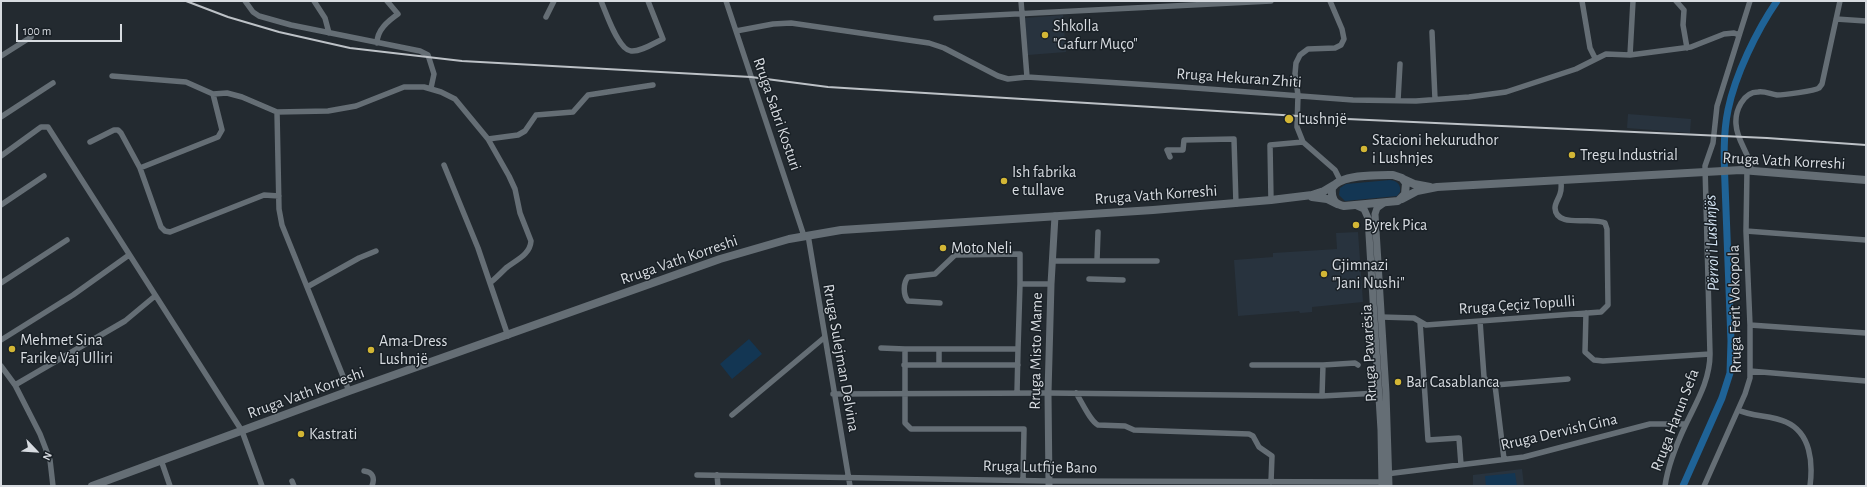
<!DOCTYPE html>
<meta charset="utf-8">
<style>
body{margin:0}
#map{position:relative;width:1867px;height:487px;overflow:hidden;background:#232a30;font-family:"Alegreya Sans",sans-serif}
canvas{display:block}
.frame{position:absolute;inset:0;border:2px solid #d7dbe0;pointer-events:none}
.north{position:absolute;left:16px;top:431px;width:40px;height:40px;-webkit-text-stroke:3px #192026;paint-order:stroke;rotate:115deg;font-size:11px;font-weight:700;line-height:16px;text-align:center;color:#d7dbe0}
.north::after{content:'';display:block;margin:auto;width:14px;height:18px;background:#d7dbe0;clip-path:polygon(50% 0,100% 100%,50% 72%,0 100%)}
.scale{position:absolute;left:16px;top:24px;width:106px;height:18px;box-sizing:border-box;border:2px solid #d7dbe0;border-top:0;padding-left:5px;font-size:12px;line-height:14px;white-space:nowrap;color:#d7dbe0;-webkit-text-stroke:3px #192026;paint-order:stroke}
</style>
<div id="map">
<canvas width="1867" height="487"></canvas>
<div class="frame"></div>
<div class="north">N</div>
<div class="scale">100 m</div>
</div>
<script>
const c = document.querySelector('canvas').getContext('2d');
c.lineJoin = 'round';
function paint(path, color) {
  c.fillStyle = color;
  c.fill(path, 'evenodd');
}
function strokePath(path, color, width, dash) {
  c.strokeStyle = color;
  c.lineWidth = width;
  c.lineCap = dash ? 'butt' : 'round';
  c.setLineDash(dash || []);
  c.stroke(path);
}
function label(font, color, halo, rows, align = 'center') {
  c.font = font + ' "Alegreya Sans",sans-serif';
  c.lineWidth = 3;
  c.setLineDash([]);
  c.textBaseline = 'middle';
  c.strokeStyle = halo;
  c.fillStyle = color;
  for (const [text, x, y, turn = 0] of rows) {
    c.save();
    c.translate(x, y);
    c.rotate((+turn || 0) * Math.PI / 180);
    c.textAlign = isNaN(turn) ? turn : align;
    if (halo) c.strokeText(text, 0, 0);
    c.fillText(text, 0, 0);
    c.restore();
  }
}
paint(new Path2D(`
 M1063,15L1066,52L1028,55L1025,18Z
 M1628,114L1691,119L1690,133L1627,128Z
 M1358,232L1363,302L1312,307V312L1300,313L1299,311L1238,316L1234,260L1273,257V253L1337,249L1336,233Z
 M1522,469L1524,486H1473V475Z`), '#28333e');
paint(new Path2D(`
 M1390,180C1398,181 1401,185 1400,192L1397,196L1345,201L1339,195L1340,188L1346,184Z
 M749,339L762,354L732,379L720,364Z
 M1515,473L1517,486H1486L1485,476Z`), '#133653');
strokePath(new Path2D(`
 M1683,486L1722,398L1730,373L1731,341L1725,184C1724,160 1723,134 1728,110C1735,75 1757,30 1777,1`), '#1f6397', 7);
strokePath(new Path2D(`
 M245,1L253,12L259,16L291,25L420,51L428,55L434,74L431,88
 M314,1L325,18L329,33
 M601,1C606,12 618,50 631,51C641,52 654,43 663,39L648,1
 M726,1L804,236
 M1021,1L1027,77
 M1582,1L1590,48L1595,58
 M1676,1L1684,10L1683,25L1687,48
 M546,17L554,1
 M936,18L1271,1
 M1836,19L1866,21
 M736,31L773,24L791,23L929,43L944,48L998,76L1008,79L1027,77L1182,87L1353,100L1416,101L1469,97L1506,92L1576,69L1606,54L1630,55L1691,47L1724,34L1734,33L1739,35
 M1432,32L1435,99
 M377,43C377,30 388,21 398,14L387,1
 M1630,55L1633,1
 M1,56L31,37
 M112,76L186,82L213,94L227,93L242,97L277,112L328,111L356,106L404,87H424L441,92L455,99L488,139L509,176L515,189L520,213L531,241C530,255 516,260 506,268C501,273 496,278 490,283
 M1398,100L1400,64
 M277,112L279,209L282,225L349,391
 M1,117L53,83
 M488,139L518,135L525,131L536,115L573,112L588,95L653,85
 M90,142L114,130H118L121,133L140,168L161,227L165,231L170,232L264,195L279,196
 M1303,142L1297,127L1298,95L1295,74L1296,63L1300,55L1308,49L1335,48L1341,45L1344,39L1342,29L1330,1
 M1,156L41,127H48L242,431L262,486
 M1170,157L1167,150H1183L1184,140L1234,139L1236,204
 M444,165L478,248L508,336
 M140,168L218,137L222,130L213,94
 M1751,171C1751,154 1737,143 1736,124C1735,111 1743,92 1758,92C1765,91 1770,94 1777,95C1784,95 1814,91 1819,88L1822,84L1840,1
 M1271,200L1270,145L1303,142L1335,170L1340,180
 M1,205L44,176
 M1746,231L1866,240
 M808,235L850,486
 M1097,260L1098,232
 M1053,261H1157
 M1089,279L1123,280
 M1,283L67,240
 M307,287L359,258L376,251
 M940,303L908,301C903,295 903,283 908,277L935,274L955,255L1020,254V284
 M1586,313L1585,352L1594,360L1603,361L1710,354
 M1381,317L1414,318L1426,325L1601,312L1608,305L1607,229L1605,223C1592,216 1556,229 1555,208C1555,203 1559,198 1560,194C1562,189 1561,185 1561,181
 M1480,321L1484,377L1487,382L1495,385
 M1420,322L1428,440L1459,438L1461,465
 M1750,325L1866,333
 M1,340L73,295L129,255
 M881,348L905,349
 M939,349V365
 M904,365H1018
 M1252,365H1323L1355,363L1358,365
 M1,366L15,385L40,434L50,460L53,486
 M1750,371L1866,381
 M15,385L125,321L155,296
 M1017,393L1018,349
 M1076,393C1082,402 1090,421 1098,425L1125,426L1134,430L1249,434L1253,436L1259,447L1272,456L1271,482
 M833,394L1048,393L1322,396L1379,393
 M1322,396L1323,365
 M1738,410C1753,417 1771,415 1786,422C1811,433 1813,463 1810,486
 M732,415L825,337
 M1504,459L1495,385L1568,379
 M161,460L170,486
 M364,471C373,472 375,478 372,486
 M1386,474L1524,457L1650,424H1686
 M697,475L1049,481L1385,482
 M717,475L718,486
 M1023,480L1024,429H911L905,423V349H1018L1020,284H1051
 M292,481L294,486
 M1665,486C1668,464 1677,443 1686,424C1697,401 1710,380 1710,354L1705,166L1713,143L1717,106L1750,1
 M1704,486L1745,394L1750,378V325L1746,231L1747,170`), '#656e75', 5.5);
strokePath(new Path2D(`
 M1384,203L1377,208L1375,214L1386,393L1389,486
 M1355,205L1364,209L1368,218L1381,430L1382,486
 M1049,486L1048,393L1051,284L1055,216`), '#656e75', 7);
strokePath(new Path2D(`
 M1393,175L1402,178L1406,183L1405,194L1398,201L1344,206C1334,204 1331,198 1332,188C1340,174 1378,175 1393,175Z
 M1403,179L1414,184L1430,187
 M1312,197L1327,199L1337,204
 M1402,199L1417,191L1437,187L1741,170L1866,180
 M92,486L349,391L720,259L789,239L841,230L1153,210L1271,200L1312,195L1324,191L1334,185`), '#656e75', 8);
strokePath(new Path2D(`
 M186,1L228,17L279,32L350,48L462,61L751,77L828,87L1347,119L1767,138L1866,145`), '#bdc2c7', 2);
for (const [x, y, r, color] of [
 [1045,35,4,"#d3b635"],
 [1289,119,5,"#d3b635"],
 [1364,149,4,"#d3b635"],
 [1572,155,4,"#d3b635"],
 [1004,181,4,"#d3b635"],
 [1356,225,4,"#d3b635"],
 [943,248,4,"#d3b635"],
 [1324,274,4,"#d3b635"],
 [12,349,4,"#d3b635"],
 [371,350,4,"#d3b635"],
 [1398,382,4,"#d3b635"],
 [301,434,4,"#d3b635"]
]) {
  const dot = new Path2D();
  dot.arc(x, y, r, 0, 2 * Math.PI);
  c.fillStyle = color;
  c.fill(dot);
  strokePath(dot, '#192026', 1.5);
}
label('16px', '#d7dbe0', '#192026', [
 ["Shkolla",1053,26],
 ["\"Gafurr Muço\"",1053,44],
 ["Lushnjë",1298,119],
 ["Stacioni hekurudhor",1372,140],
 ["i Lushnjes",1372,158],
 ["Tregu Industrial",1580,155],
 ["Ish fabrika",1012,172],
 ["e tullave",1012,190],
 ["Byrek Pica",1364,225],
 ["Moto Neli",951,248],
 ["Gjimnazi",1332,265],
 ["\"Jani Nushi\"",1332,283],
 ["Mehmet Sina",20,340],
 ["Farike Vaj Ulliri",20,358],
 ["Ama-Dress",379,341],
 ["Lushnjë",379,359],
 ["Bar Casablanca",1406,382],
 ["Kastrati",309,434]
], 'left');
label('16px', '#d7dbe0', '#192026', [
 ["Rruga Hekuran Zhiti",1239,78,4],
 ["Rruga Sabri Kosturi",777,114,71],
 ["Rruga Vath Korreshi",1784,161,3],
 ["Rruga Vath Korreshi",1156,195,-4],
 ["Rruga Vath Korreshi",679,260,-19],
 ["Rruga Çeçiz Topulli",1517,305,-4],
 ["Rruga Ferit Vokopola",1735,309,-91],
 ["Rruga Misto Mame",1036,351,-89],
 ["Rruga Pavarësia",1369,353,-93],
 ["Rruga Sulejman Delvina",841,358,80],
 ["Rruga Vath Korreshi",306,393,-20],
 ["Rruga Harun Sefa",1675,420,-69],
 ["Rruga Dervish Gina",1559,432,-13],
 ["Rruga Lutfije Bano",1040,467,1]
]);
label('italic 17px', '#d1e1f0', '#192026', [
 ["Përroi i Lushnjës",1712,243,-92]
]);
</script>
